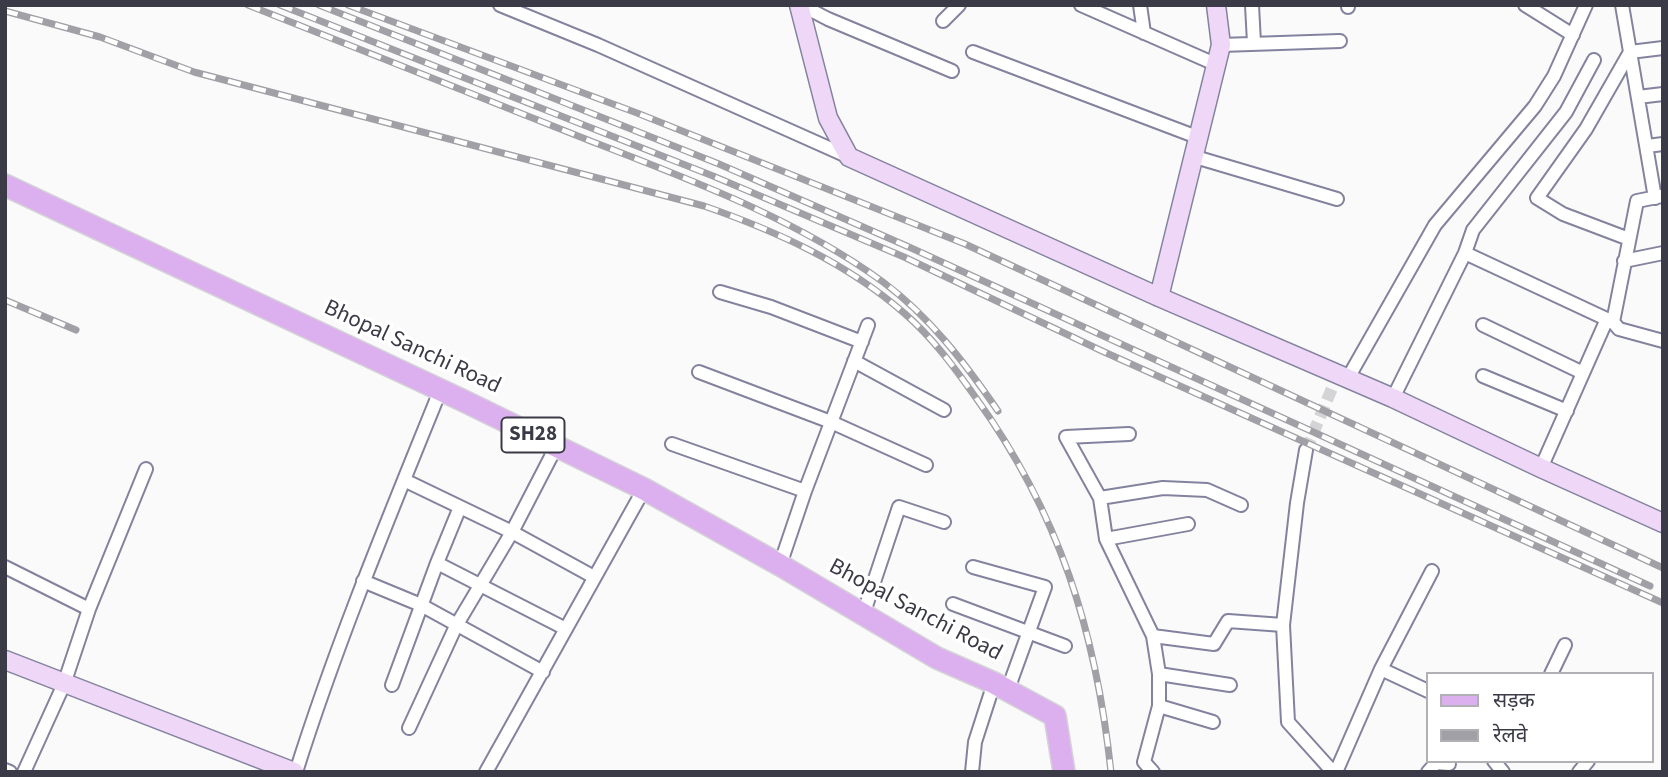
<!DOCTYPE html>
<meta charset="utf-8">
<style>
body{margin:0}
#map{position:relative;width:1668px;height:777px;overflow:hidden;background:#fafafa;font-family:"Source Sans 3","Noto Sans Devanagari",sans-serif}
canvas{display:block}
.frame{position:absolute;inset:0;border:7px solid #3b3b47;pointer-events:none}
.legend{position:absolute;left:1426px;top:672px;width:228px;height:91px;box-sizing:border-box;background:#fff;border:2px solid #b1b1b5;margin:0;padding:9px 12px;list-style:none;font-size:21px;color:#3b3b47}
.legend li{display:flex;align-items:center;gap:14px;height:35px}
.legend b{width:35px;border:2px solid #b1b1b5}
</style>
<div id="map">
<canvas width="1668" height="777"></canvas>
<div class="frame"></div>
<ul class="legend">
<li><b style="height:9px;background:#dcafef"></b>सड़क</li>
<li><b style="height:9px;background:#a0a0a6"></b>रेलवे</li>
</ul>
</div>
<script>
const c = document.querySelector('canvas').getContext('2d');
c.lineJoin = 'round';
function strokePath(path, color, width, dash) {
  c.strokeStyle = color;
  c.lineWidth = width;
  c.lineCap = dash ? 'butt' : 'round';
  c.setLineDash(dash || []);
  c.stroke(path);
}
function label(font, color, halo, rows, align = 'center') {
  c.font = font + ' "Source Sans 3",sans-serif';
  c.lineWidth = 7;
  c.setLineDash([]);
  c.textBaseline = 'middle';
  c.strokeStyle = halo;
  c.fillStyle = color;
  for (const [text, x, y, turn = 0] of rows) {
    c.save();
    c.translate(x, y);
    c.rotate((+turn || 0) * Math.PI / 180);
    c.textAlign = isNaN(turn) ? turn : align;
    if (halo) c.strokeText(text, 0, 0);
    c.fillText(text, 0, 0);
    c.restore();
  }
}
strokePath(new Path2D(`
 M1306,450L1338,374`), '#d4d4d6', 12, [12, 6]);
const street = new Path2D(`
 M500,5L598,45L849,157
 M801,5L828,19L952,71
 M1081,5L1215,64
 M1140,5L1144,33
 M1252,5L1254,43
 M1348,5V7
 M1525,5L1573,35
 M1622,5L1655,198
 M943,21L959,5
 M1221,45L1340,41
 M973,52L1197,137
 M1638,97L1663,94
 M1647,146L1663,144
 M1192,156L1337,199
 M1629,239L1563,214L1537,198L1586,129L1630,52L1663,48
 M1465,253L1613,322L1619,329L1663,341
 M1624,261L1663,253
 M720,292L771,307L862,342
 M1613,322L1637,201L1662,196
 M1483,325L1583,373
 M854,361L944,410
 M699,372L831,422L926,465
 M1483,376L1567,411
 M1348,378L1435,225L1535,106L1554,76L1586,5
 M1393,398L1465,253L1473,230L1566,112L1594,60
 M1129,434L1066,437L1100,498L1106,539L1153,636L1159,674V706L1144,762L1153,772
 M672,444L805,491
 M1306,450L1297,503L1283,625L1288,722L1333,772
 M1541,468L1607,319
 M404,480L512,532L594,577
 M1100,498L1163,488L1207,490L1241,505
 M1106,539L1188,524
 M437,563L566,629
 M780,565L805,491L868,325
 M5,567L89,609
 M973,567L1045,587L1007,692
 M363,581L421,605L543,672
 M953,604L1065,646
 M863,615L899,507L944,522
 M1153,636L1214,644L1228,621L1283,625
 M1381,669L1428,691
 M1159,674L1230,685
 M1551,674L1565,645
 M392,685L437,563L460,507
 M1159,706L1213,722
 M409,728L456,626L512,532L556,447
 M1494,761L1503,772
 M5,770L10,772
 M24,772L64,684L89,609L146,469
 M296,772C337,642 389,517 440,391
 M486,772L644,489
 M972,772L975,742L994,683
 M1336,772L1381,669L1432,571
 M1428,772L1436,763L1449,764
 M1579,772L1588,761`);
const secondary = new Path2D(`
 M799,5L828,118L849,157L1159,297L1393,398L1541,468L1663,523
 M1159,297L1221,45L1216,5
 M5,660L294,772`);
const primary = new Path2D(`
 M5,185L466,402L644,489L780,565L937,658L994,683L1055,716L1064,772`);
strokePath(street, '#84839f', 16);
strokePath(secondary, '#84839f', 21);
strokePath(primary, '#d4d4d7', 24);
strokePath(street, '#fff', 12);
strokePath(secondary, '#eed7f7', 18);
strokePath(primary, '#dcafef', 21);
const rail = new Path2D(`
 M248,5C361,50 475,95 588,140C688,179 795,218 883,282C930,317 965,363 998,411
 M280,5L713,176L904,257L1102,351L1663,603
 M319,5L719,164L909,247L1650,586
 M348,5L637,113L965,244L1663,568
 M5,11L100,37L194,72L704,206C776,231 847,263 904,313C932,337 955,368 976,398C1059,513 1096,631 1111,772
 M5,300L76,330`);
strokePath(rail, '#a0a0a6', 7);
strokePath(rail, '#fff', 4.5, [13]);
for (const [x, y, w] of [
 [533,435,63]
]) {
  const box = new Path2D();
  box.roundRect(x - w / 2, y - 17.5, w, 35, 5);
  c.fillStyle = '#fff';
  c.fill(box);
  strokePath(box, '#3b3b47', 2);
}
label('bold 21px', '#3b3b47', null, [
 ["SH28",533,435]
]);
label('23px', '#3b3b47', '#fff', [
 ["Bhopal Sanchi Road",412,348,25],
 ["Bhopal Sanchi Road",915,611,28]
]);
</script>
